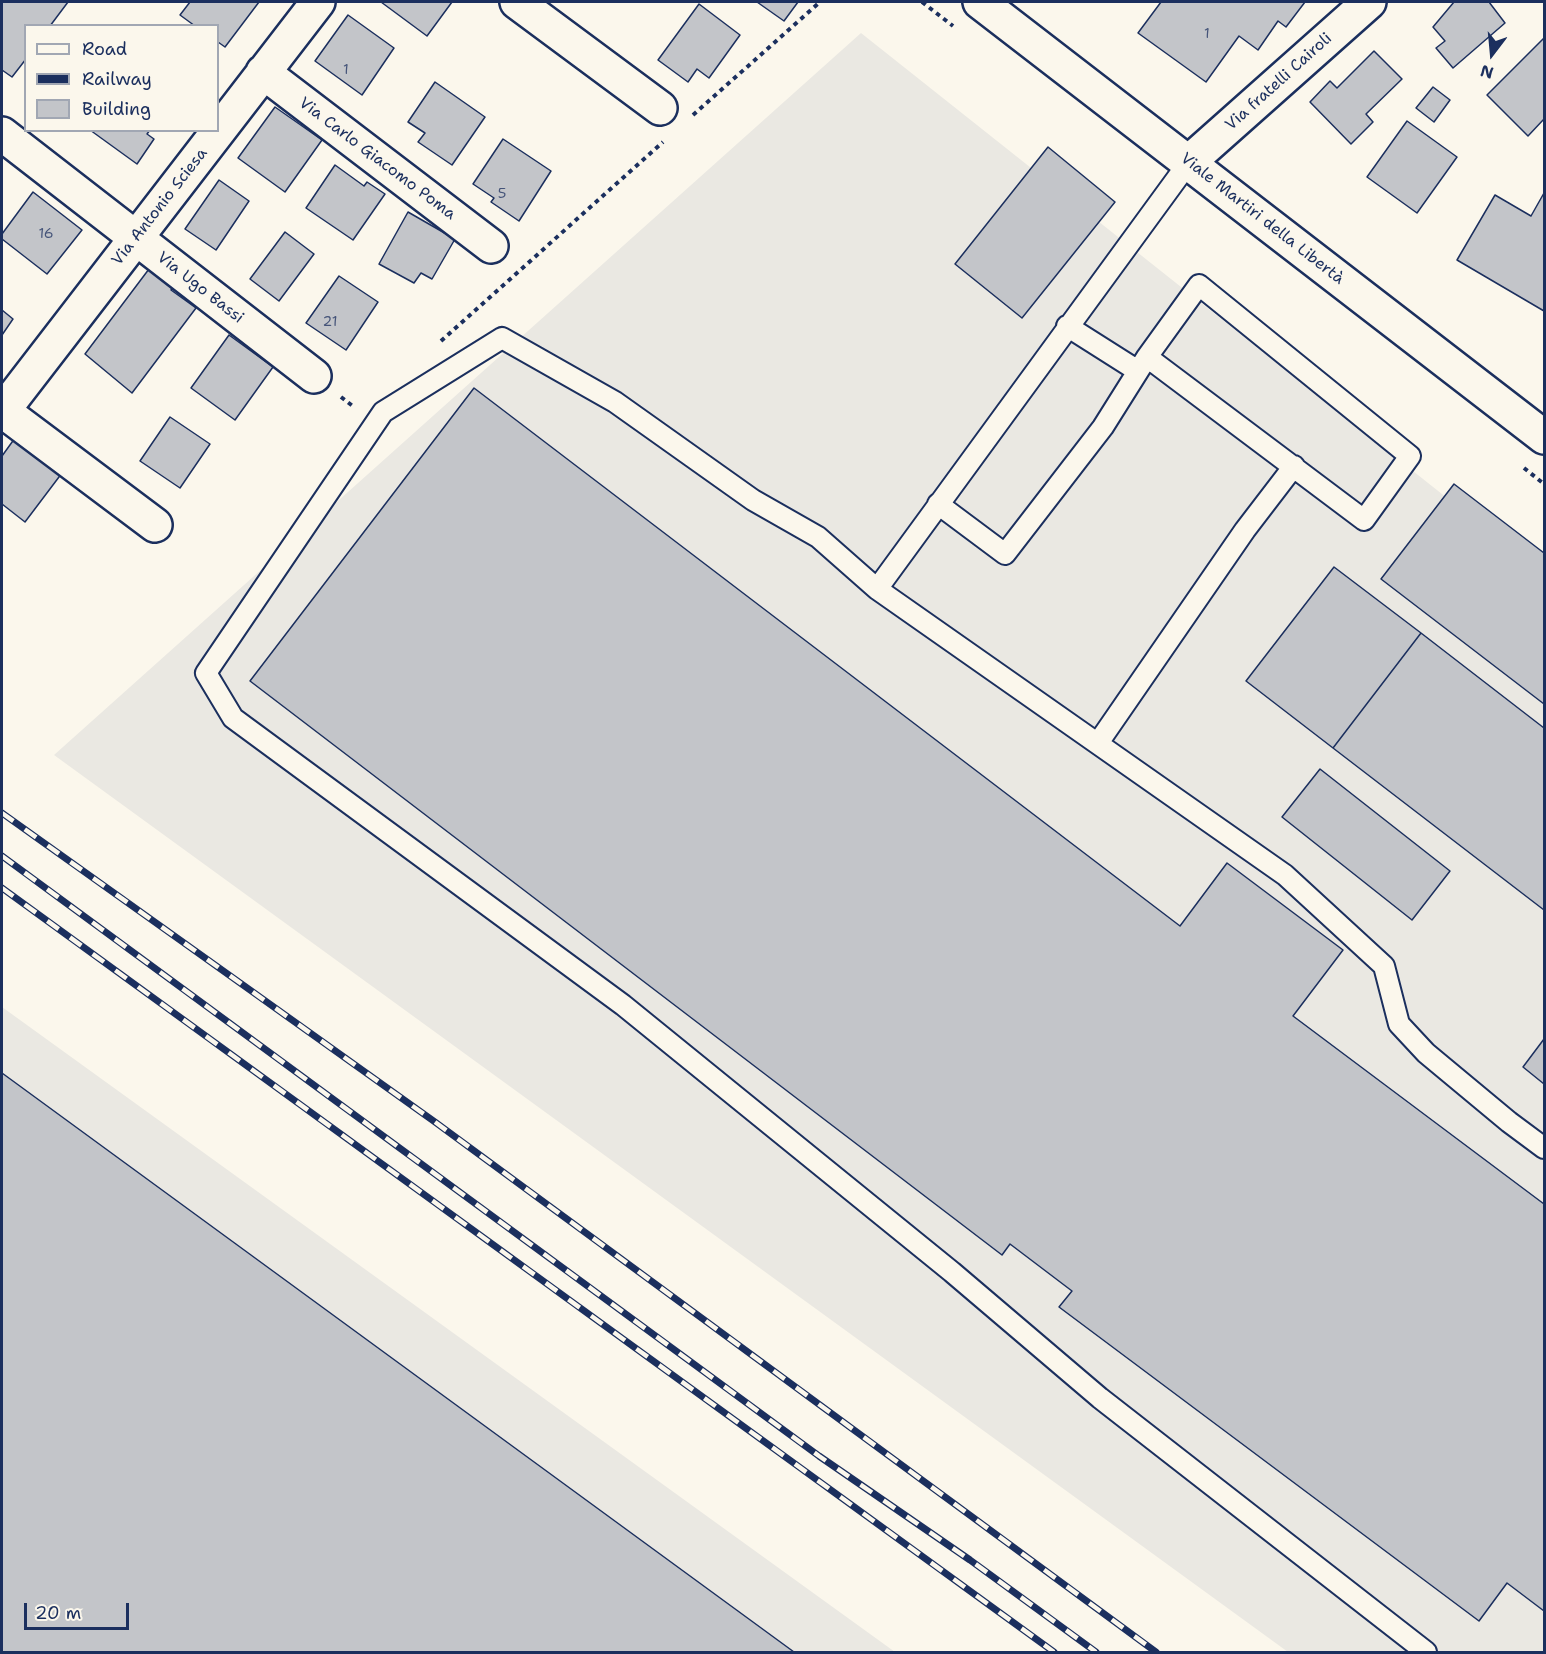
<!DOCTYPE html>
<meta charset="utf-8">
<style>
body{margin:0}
#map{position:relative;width:1546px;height:1654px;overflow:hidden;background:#fbf7ec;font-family:"Shantell Sans",sans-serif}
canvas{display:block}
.frame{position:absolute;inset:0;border:3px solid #1b2f5e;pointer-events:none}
.legend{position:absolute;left:24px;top:24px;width:195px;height:108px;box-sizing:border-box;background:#fbf7ec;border:2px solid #a1a7b3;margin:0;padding:8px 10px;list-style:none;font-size:18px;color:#1b2f5e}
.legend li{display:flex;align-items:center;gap:12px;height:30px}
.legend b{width:30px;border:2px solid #a1a7b3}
.north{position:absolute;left:1462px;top:24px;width:60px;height:60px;-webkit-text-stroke:4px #fbf7ec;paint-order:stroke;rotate:196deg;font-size:16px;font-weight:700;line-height:24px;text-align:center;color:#1b2f5e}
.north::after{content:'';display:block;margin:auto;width:21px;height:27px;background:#1b2f5e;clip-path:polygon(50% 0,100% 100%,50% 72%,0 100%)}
.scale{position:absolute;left:24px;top:1603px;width:105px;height:27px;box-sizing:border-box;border:3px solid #1b2f5e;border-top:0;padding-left:8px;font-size:18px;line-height:21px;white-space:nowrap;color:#1b2f5e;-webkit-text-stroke:4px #fbf7ec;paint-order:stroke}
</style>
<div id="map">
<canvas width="1546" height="1654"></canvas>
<div class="frame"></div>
<ul class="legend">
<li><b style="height:8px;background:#fbf7ec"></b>Road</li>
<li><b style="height:8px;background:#1b2f5e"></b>Railway</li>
<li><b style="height:16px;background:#c3c5c9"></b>Building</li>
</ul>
<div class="north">N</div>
<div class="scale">20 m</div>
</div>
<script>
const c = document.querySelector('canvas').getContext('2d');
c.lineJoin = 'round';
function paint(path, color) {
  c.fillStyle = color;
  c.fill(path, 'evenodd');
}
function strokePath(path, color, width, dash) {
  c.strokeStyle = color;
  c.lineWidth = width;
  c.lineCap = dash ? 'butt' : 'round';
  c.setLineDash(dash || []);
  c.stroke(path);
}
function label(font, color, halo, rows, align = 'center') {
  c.font = font + ' "Shantell Sans",sans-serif';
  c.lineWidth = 6;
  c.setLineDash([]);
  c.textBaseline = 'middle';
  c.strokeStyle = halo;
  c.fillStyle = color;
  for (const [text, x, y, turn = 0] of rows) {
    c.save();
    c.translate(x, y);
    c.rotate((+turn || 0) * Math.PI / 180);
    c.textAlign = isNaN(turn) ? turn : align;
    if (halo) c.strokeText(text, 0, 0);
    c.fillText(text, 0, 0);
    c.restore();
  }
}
paint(new Path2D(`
 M861,33L1544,575V1652H1288L54,755Z
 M2,1007L895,1652H2Z`), '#eae8e2');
const building = new Path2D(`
 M2,2H68L50,26H26V59L12,77L2,70Z
 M190,2H259L225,47L218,42V26H195L180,15Z
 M381,2H452L427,36Z
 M757,2H798L784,21Z
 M1161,2H1305L1286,27L1278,21L1258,50L1239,36L1206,82L1138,33Z
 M1454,2H1489L1505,23L1453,68L1436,48L1445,41L1433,27Z
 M699,4L740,35L709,78L697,69L688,82L658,60Z
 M348,15L394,48L362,95L315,61Z
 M1544,38V119L1528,136L1487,95Z
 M1374,51L1402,79L1366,114L1373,122L1351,144L1310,102L1330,81L1337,88Z
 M435,82L485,117L452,165L418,142L425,133L408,122Z
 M1433,87L1450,100L1434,122L1416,108Z
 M275,107L322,140L285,192L238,158Z
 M1407,121L1457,157L1417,213L1367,177Z
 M90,130H150L147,134L154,139L137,164Z
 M503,139L551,171L519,221L491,202L494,198L473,184Z
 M1048,147L1115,202L1022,318L955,264Z
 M335,165L364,186L367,182L385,194L353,240L306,208Z
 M219,180L249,201L216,250L185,229Z
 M33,192L82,230L47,274L2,239V234Z
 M1544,193V311L1457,260L1495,195L1531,216Z
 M408,212L455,239L432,279L421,273L414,283L379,264Z
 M285,232L314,254L279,301L250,279Z
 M152,265L176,283L171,290L196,308L132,393L85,354Z
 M339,276L378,302L346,350L306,323Z
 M2,310L13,319L2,335Z
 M229,335L273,367L235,420L191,388Z
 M474,388L1180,926L1227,863L1343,950L1293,1016L1544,1204V1611L1507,1583L1479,1621L1059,1307L1072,1291L1010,1244L1002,1255L250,681Z
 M170,417L210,444L180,488L140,461Z
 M15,438L62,473L25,522L2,504V456Z
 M1454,484L1544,553V704L1381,579Z
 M1334,567L1421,633L1333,748L1246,681Z
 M1421,633L1544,728V910L1333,748Z
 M1320,769L1450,871L1412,920L1282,817Z
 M1544,1039V1084L1523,1067Z
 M2,1073L794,1652H2Z`);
paint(building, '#c3c5c9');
strokePath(building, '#1b2f5e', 1.5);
const lane = new Path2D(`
 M1189,162L877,589L818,537L753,500L615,402L502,338L383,412L206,673L233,718L623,1005L952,1272L1100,1398L1426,1652
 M1067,326L1138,371
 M938,504L1005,554L1103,427L1147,357L1199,285L1410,456L1364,520L1147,357
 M877,589L1285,875L1384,966L1399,1024L1426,1053L1509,1122L1544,1148
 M1098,743L1245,530L1294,466`);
const street = new Path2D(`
 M517,2L660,108
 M263,72L491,246
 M2,134L314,376
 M1189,162L1369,2
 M3,411L155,525
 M2,412L318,2`);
const secondary = new Path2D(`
 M980,2L1544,437`);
strokePath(lane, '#1b2f5e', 24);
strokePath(street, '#1b2f5e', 38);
strokePath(secondary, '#1b2f5e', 38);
strokePath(new Path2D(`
 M922,2L953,26
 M693,115L820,2
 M441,341L663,142
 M341,397L354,407
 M1524,468L1544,484`), '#1b2f5e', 4, [4.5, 4.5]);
strokePath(lane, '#fbf7ec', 20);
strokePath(street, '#fbf7ec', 33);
strokePath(secondary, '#fbf7ec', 33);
const rail = new Path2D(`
 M2,813L435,1122L1156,1652
 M2,856L819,1456L970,1560L1096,1652
 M2,888L1054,1652`);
strokePath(rail, '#1b2f5e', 7);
strokePath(rail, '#fbf7ec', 4.5, [14]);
label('14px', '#455479', null, [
 ["1",1207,34],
 ["1",346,70],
 ["5",502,194],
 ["16",46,234],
 ["21",330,322]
]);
label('16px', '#1b2f5e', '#fbf7ec', [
 ["Via fratelli Cairoli",1279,82,-42],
 ["Via Carlo Giacomo Poma",377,159,37],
 ["Via Antonio Sciesa",160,207,-52],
 ["Viale Martiri della Libertà",1262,219,38],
 ["Via Ugo Bassi",200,288,38]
]);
</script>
